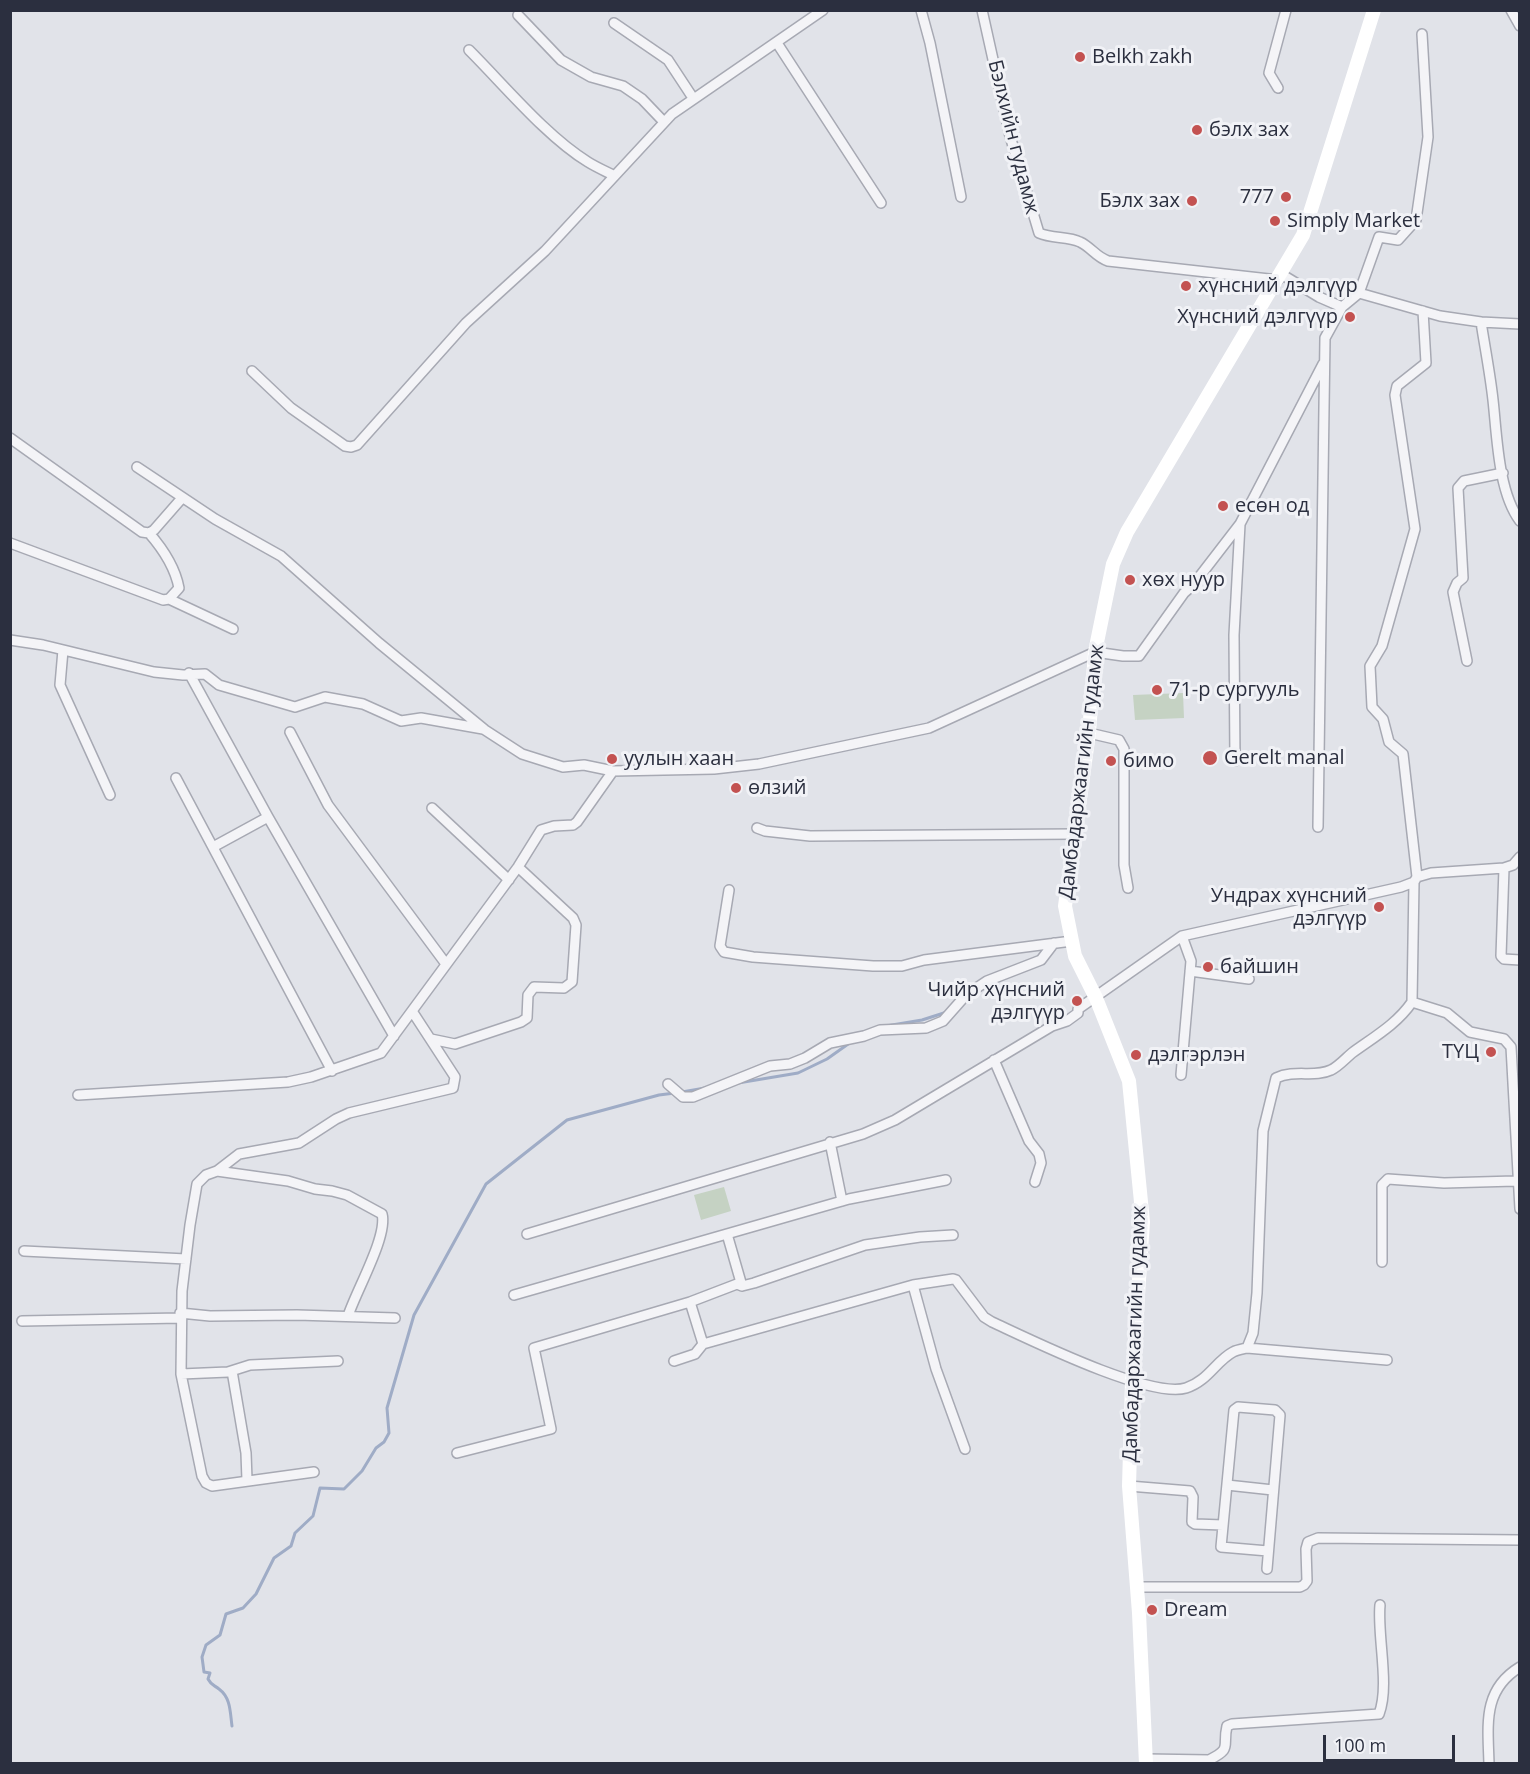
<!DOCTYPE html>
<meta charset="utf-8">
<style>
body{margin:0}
#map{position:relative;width:1530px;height:1774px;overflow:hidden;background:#e1e3e9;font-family:"Open Sans",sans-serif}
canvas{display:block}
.frame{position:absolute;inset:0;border:12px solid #2b2f3f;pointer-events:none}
.scale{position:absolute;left:1323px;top:1735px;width:132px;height:27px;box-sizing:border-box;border:3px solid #2b2f3f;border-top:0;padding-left:8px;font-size:18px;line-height:21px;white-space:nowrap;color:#2b2f3f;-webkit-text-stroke:4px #f1f2f6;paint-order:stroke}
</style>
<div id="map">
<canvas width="1530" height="1774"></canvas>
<div class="frame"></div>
<div class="scale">100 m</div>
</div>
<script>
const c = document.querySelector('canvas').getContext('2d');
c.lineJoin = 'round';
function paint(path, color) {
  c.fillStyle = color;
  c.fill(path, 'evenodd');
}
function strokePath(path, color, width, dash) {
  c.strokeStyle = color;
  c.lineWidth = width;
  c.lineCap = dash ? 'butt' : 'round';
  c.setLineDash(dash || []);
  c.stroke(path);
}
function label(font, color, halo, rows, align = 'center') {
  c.font = font + ' "Open Sans",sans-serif';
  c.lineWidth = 6;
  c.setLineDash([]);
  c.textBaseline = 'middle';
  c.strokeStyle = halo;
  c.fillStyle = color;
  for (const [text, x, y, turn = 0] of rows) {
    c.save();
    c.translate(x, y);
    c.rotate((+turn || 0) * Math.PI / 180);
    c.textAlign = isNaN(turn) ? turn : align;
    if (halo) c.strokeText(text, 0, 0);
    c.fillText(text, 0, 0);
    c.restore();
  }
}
paint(new Path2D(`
 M1183,693L1184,718L1135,720L1133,695Z
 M724,1187L731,1211L701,1220L694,1195Z`), '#c5d2c3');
strokePath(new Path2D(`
 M886,1026L922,1020L947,1012
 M738,1083L798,1073L827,1059L851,1042
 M682,1092L705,1088
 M232,1726C230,1712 231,1698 219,1689C214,1685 211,1685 208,1679L210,1673L204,1672L202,1657L206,1645L220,1635L226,1614L243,1608L256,1594L274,1558L291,1546L295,1533L313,1516L320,1488L344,1489L362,1471L376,1448L384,1442L389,1433L387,1408L414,1315L486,1184L567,1120L659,1095L675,1093`), '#9facc6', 3);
const street = new Path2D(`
 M921,10L930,43L961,197
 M982,10L1010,136L1039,233C1052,239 1068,236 1080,242C1091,247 1096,257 1108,261L1278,280
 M1511,10L1520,26
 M518,15L561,60L591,77L623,86L642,99L664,122
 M614,23L668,60L693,98
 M777,43L881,203
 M469,50C504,85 547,137 588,162C596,167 605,171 613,175
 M1278,88L1269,73L1286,10
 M1281,274L1319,297L1342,307L1359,293L1440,316L1481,322C1485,348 1490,373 1493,400C1497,435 1498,492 1520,521
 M1359,293L1379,237L1398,240L1416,220L1428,137L1422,34
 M1481,322L1520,324
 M252,371L291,408L345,446L351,447L357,445L466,323L545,251L672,114L823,10
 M10,438L142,532L149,533L154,530L182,498
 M137,467L215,519L281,556L379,643L485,730L522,754L563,767L584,765L613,771L714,769L759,764L929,728L1095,652L1123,656H1139L1184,593L1193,585L1240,524
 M10,543L163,600L169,599L179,588C175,567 163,549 149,533
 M169,599L233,629
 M10,640L43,645L154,672L183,675L205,674L219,685L295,707L325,697L363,704L401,721L421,718L483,729
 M63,650L60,685L110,795
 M1467,661L1453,592L1457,583L1463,578L1458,488L1464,481L1503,473
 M189,673L268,817L394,1036
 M290,732L328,805L446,964
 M1089,733L1119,740L1124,749V865L1128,888
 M1235,761L1234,635L1240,524L1323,364
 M176,778L332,1071
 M432,808L509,880
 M1318,827L1325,338L1342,307
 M757,828L765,831L810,836L1075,834
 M213,847L268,817
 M1504,868L1501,956L1504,959L1520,960
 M1417,877L1431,873L1504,868L1513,865L1520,857
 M729,890L720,946L724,952L753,957L873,966H902L924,960L1072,941
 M1190,971L1249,979
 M1412,1002L1447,1013L1470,1032L1504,1039L1511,1047L1520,1209
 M431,1039L455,1044L521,1022L527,1018L528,995L534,987L564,988L572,982L576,925L573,918L518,867
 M994,1060L1029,1141L1039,1154L1041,1163L1035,1182
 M1181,1075L1191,961L1182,936
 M668,1084L683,1097H693L770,1066L790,1064L805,1058L830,1043L864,1036L880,1030L926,1028L943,1021L966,995L987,981L1041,960L1054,943
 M78,1095L288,1082L311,1077L381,1053L518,867L541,830L554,826L573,825L577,822L613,771
 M830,1142L842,1201
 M217,1171L288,1181L315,1189L332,1191L347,1195L382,1214C388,1236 356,1291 348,1316
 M527,1234L863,1134L895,1120L1052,1026L1067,1021L1078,1013V1009L1182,936L1401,887L1414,882
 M727,1234L742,1286
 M24,1251L186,1259
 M1382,1262V1185L1388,1179L1444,1183L1515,1181L1518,1180
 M913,1285L936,1369L965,1449
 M514,1295L849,1199L946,1180
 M180,1313L210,1316L297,1315L395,1318
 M22,1321L180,1318
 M703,1344L913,1285L953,1279L956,1280L984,1317L992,1322C1029,1339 1150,1399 1186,1388C1208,1381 1216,1361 1233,1352C1237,1350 1243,1349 1247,1348L1387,1360
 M1247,1348L1253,1333L1257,1293L1263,1131L1276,1078C1295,1069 1314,1078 1331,1070C1338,1067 1346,1058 1352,1053C1374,1037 1397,1024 1412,1002L1414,882L1417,877L1403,754L1389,742L1383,719L1372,707L1370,666L1382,646L1415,529L1395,395L1397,386L1426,363L1423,311
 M674,1361L695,1354L703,1344L690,1302
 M232,1371L246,1453L247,1480
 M181,1374L228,1372L250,1365L338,1361
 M457,1453L551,1429L534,1348L690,1302L737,1284L742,1286L754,1283L865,1245L920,1237L953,1235
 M314,1472L212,1486L206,1483L202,1476L181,1374L182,1291L190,1225L197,1184L206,1175L217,1171L239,1154L299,1143L336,1119L349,1113L453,1088L455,1077L412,1011
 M1227,1485L1273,1490
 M1129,1486L1190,1491L1193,1497L1192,1522L1195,1524L1223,1525
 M1267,1569L1280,1415L1275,1410L1238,1407L1234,1410L1221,1547L1268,1551
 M1137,1587H1300L1304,1585L1307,1581L1306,1549L1308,1542L1318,1538L1520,1540
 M1146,1759L1209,1760
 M1209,1764V1760C1233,1748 1222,1747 1227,1726L1232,1724L1379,1714C1390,1686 1377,1635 1380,1605
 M1489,1764C1488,1725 1482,1690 1520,1667`);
strokePath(street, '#a7a9b3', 12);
strokePath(street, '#f4f4f7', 9);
strokePath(new Path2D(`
 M1146,1764L1139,1613L1129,1486L1132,1382L1143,1222L1129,1081L1096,998L1075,956L1065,906L1089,733L1095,652L1113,564L1127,532L1303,235L1374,10`), '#fff', 14);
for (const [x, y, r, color] of [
 [1080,57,6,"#c35251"],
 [1197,130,6,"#c35251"],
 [1286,197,6,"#c35251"],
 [1192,201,6,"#c35251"],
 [1275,221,6,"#c35251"],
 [1186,286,6,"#c35251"],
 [1350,317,6,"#c35251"],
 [1223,506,6,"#c35251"],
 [1130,580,6,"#c35251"],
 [1157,690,6,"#c35251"],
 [1210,758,8,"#c35251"],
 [612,759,6,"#c35251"],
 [1111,761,6,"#c35251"],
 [736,788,6,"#c35251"],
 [1379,907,6,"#c35251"],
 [1208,967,6,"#c35251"],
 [1077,1001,6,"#c35251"],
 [1491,1052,6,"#c35251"],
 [1136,1055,6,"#c35251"],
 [1152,1610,6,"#c35251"]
]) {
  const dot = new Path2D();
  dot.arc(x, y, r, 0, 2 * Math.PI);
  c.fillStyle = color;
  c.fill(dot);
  strokePath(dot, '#f1f2f6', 2);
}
label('20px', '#2b2f3f', '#f1f2f6', [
 ["Belkh zakh",1092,57],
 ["бэлх зах",1209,130],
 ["777",1274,197,"right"],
 ["Бэлх зах",1180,201,"right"],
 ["Simply Market",1287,221],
 ["хүнсний дэлгүүр",1198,286],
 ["Хүнсний дэлгүүр",1338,317,"right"],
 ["есөн од",1235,506],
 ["хөх нуур",1142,580],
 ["71-р сургууль",1169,690],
 ["Gerelt manal",1224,758],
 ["уулын хаан",624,759],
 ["бимо",1123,761],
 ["өлзий",748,788],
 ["Ундрах хүнсний",1367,896,"right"],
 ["дэлгүүр",1367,919,"right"],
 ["байшин",1220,967],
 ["Чийр хүнсний",1065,990,"right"],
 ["дэлгүүр",1065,1013,"right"],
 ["ТҮЦ",1479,1052,"right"],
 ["дэлгэрлэн",1148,1055],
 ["Dream",1164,1610]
], 'left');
label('20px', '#2b2f3f', '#f1f2f6', [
 ["Бэлхийн гудамж",1013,137,76],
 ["Дамбадаржаагийн гудамж",1082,772,-83],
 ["Дамбадаржаагийн гудамж",1135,1334,-88]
]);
</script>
